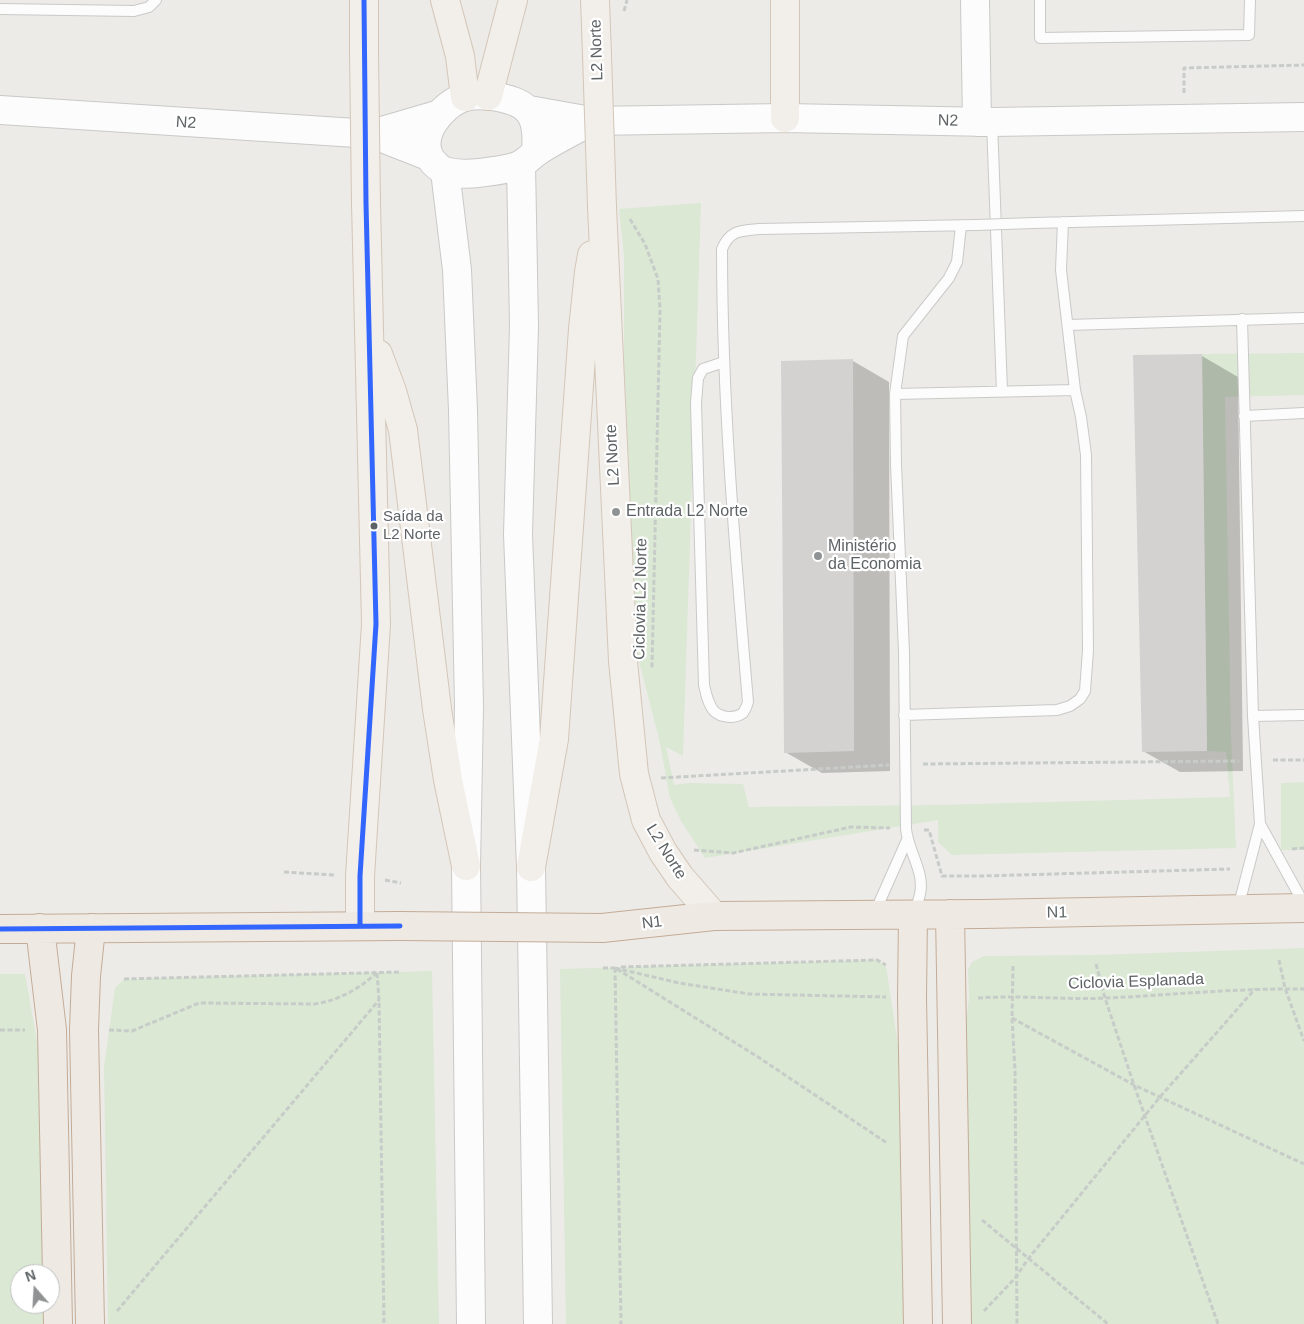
<!DOCTYPE html>
<meta charset="utf-8">
<style>
body{margin:0}
#map{position:relative;width:1304px;height:1324px;overflow:hidden;background:#edebe8;font-family:Arial,sans-serif}
canvas{display:block}
.north{position:absolute;left:10px;top:1264px;width:50px;height:50px;box-sizing:border-box;background:#fff;border:1px solid #bfc1c1;border-radius:50%;rotate:341deg;font-size:14px;font-weight:700;line-height:20px;text-align:center;color:#5e6365}
.north::after{content:'';display:block;margin:auto;width:18px;height:22px;background:#909393;clip-path:polygon(50% 0,100% 100%,50% 72%,0 100%)}
</style>
<div id="map">
<canvas width="1304" height="1324"></canvas>
<div class="north">N</div>
</div>
<script>
const c = document.querySelector('canvas').getContext('2d');
c.lineJoin = 'round';
function paint(path, color) {
  c.fillStyle = color;
  c.fill(path, 'evenodd');
}
function strokePath(path, color, width, dash) {
  c.strokeStyle = color;
  c.lineWidth = width;
  c.lineCap = dash ? 'butt' : 'round';
  c.setLineDash(dash || []);
  c.stroke(path);
}
function label(font, color, halo, rows, align = 'center') {
  c.font = font + ' Arial,sans-serif';
  c.lineWidth = 4.5;
  c.setLineDash([]);
  c.textBaseline = 'middle';
  c.strokeStyle = halo;
  c.fillStyle = color;
  for (const [text, x, y, turn = 0] of rows) {
    c.save();
    c.translate(x, y);
    c.rotate((+turn || 0) * Math.PI / 180);
    c.textAlign = isNaN(turn) ? turn : align;
    if (halo) c.strokeText(text, 0, 0);
    c.fillText(text, 0, 0);
    c.restore();
  }
}
paint(new Path2D(`
 M701,203L683,756L666,747L674,785L690,783L743,784L749,807L939,805L1230,797L1226,752L1207,751L1202,354L1304,353V395L1225,397L1231,734L1236,848L952,855L938,842V820L705,858L681,821L670,798L659,739L637,653L624,359V256L619,209Z
 M1304,782V850H1281V783Z
 M1304,948V1324H968L962,1055L969,998L968,969L972,962L984,956L1095,955Z
 M877,960L886,966L900,1058L905,1324H566L560,969Z
 M432,971L439,1324H108L104,1067L115,988L124,979Z
 M0,974H25L38,1047L43,1274H20V1304H44L45,1324H0Z`), '#dae8d4');
paint(new Path2D(`
 M1202,356L1238,377L1243,771L1180,772L1143,751Z
 M853,361L889,382L890,771L822,773L785,752Z`), '#0003');
paint(new Path2D(`
 M1202,354L1207,751L1142,752L1133,355Z
 M853,359L854,751L784,753L781,361Z`), '#d4d2d1');
const lane = new Path2D(`
 M1040,0V38L1249,35L1250,0
 M0,9L134,11L149,7L156,0
 M992,122L1002,391
 M1034,223L1304,216
 M1068,325L1304,318
 M724,362L703,369L698,378L696,403L704,685C706,694 708,704 714,711C721,718 735,719 743,713C745,710 747,706 748,702C735,551 722,400 722,249C730,230 740,231 759,229L976,225
 M895,394L1075,390
 M1244,416L1304,413
 M904,715L1057,710L1070,706L1080,699L1085,691L1088,650L1086,455L1081,417L1075,390L1061,270L1063,222
 M1253,716L1304,715
 M1260,824L1304,904
 M1238,908L1260,824L1253,716L1242,319
 M875,912L907,840
 M914,913C916,906 919,900 920,894C925,872 908,851 906,829L904,652L896,464L895,394L903,336L949,278L957,262L961,226`);
const secondary = new Path2D(`
 M975,0L977,122
 M0,110L372,134L428,156
 M529,110L591,121L785,118L992,122L1304,117
 M372,134L437,115
 M536,152C539,113 529,102 492,96C484,95 472,95 465,97C441,104 414,139 433,162C436,165 441,170 445,171C455,174 469,174 479,173C493,171 507,170 520,165C527,161 532,155 538,151C555,140 574,131 591,121
 M521,164L524,326L518,534L531,867L538,1324
 M445,171L457,270L463,410L469,706L466,866L471,1324`);
const primary = new Path2D(`
 M364,0V53
 M445,0L460,56L465,97
 M595,0L597,55
 M488,96L513,0
 M785,118V0
 M602,207L623,661L634,774L646,820L663,852L680,877L714,916
 M378,354L392,391L403,430L437,709L448,780L466,866
 M531,867L554,739L583,329L589,272L592,255
 M360,926V876L376,624L366,203`);
const highway = new Path2D(`
 M950,914L957,1324
 M913,915L912,998L918,1324
 M40,928L52,1030L58,1324
 M602,928L714,916L982,914L1304,908
 M0,929L400,926
 M90,1324L84,1030L86,976L91,928`);
strokePath(lane, '#c9c9c8', 12);
strokePath(secondary, '#c9c9c8', 30);
strokePath(primary, '#d3c6b8', 30);
strokePath(highway, '#c3ac97', 30);
strokePath(new Path2D(`
 M624,11L627,0
 M1184,93V68L1304,65
 M630,219L645,244L658,279L660,310L652,668
 M1273,760H1304
 M923,764L1239,761
 M661,778L889,765
 M924,830H929L942,876H982L1230,869
 M1292,849L1304,848
 M694,850L733,853L851,827L890,828
 M284,872L334,875
 M385,880L401,883
 M1279,960L1285,988L1304,1041
 M1096,964L1105,998L1134,1085L1218,1324
 M1013,966L1012,1018L1015,1071L1017,1324
 M621,967L877,960L886,965
 M603,968H615
 M615,968L679,983L749,994L886,997
 M615,968L621,1324
 M617,969L758,1057L887,1143
 M377,973L379,1000L384,1324
 M124,979L401,972
 M978,998C1021,995 1064,1000 1107,998C1173,995 1238,988 1304,989
 M1012,1018L1134,1085L1304,1164
 M0,1030H25
 M109,1030L132,1031L199,1003L315,1004C340,1000 358,989 377,973
 M982,1220L1108,1324
 M117,1311L379,1000
 M984,1311L1016,1277L1028,1259L1160,1097L1255,989`), '#c7ccc8', 3, [5, 2.5]);
strokePath(lane, '#fcfcfc', 10);
strokePath(secondary, '#fcfcfc', 28);
strokePath(primary, '#f2eee9', 28);
strokePath(highway, '#efe9e3', 28);
const laneBridge = new Path2D(`
 M976,225L1034,223`);
const primaryBridge = new Path2D(`
 M364,53L366,203
 M597,55L602,207`);
const highwayBridge = new Path2D(`
 M400,926L602,928`);
strokePath(laneBridge, '#c9c9c8', 12, []);
strokePath(primaryBridge, '#d3c6b8', 30, []);
strokePath(highwayBridge, '#c3ac97', 30, []);
strokePath(laneBridge, '#fcfcfc', 10);
strokePath(primaryBridge, '#f2eee9', 28);
strokePath(highwayBridge, '#efe9e3', 28);
strokePath(new Path2D(`
 M360,926V876L376,624L366,203L364,0
 M0,929L400,926`), '#36f', 5);
for (const [x, y, r, color] of [
 [616,512,5,"#909393"],
 [374,526,4.5,"#5e6365"],
 [818,556,5,"#909393"]
]) {
  const dot = new Path2D();
  dot.arc(x, y, r, 0, 2 * Math.PI);
  c.fillStyle = color;
  c.fill(dot);
  strokePath(dot, '#fff', 2);
}
label('15px', '#5e6365', '#fff', [
 ["Saída da",383,517],
 ["L2 Norte",383,535]
], 'left');
label('16px', '#5e6365', '#fff', [
 ["L2 Norte",597,50,-92],
 ["N2",948,121,1],
 ["N2",186,123,4],
 ["L2 Norte",613,455,-93],
 ["Ciclovia L2 Norte",641,599,-89],
 ["L2 Norte",666,852,58],
 ["N1",1057,913,-1],
 ["N1",652,923,-7],
 ["Ciclovia Esplanada",1136,982,-2]
]);
label('16px', '#5e6365', '#fff', [
 ["Entrada L2 Norte",626,512],
 ["Ministério",828,547],
 ["da Economia",828,565]
], 'left');
</script>
